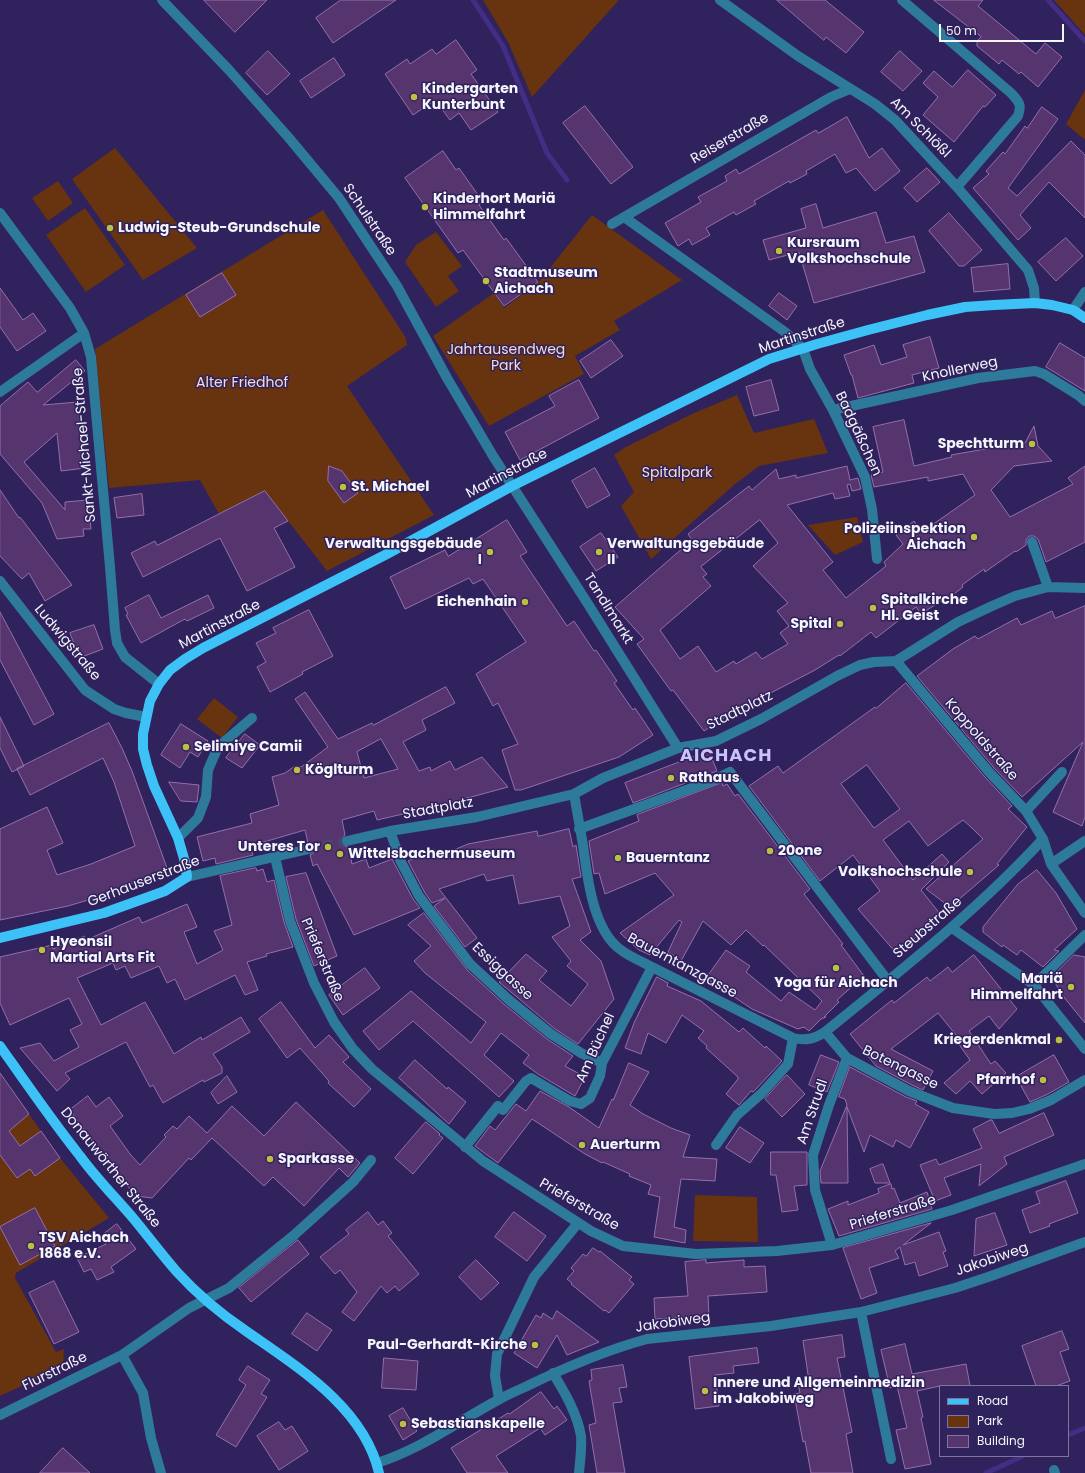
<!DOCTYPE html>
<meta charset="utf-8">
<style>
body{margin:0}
#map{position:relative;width:1085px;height:1473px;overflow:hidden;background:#30225c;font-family:Poppins,sans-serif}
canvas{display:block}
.legend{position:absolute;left:939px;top:1385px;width:130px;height:72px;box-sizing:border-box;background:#30225c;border:1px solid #7e769c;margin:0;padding:5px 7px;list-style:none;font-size:12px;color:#f4f4fb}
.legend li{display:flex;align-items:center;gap:8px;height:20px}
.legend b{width:20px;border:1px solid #7e769c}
.scale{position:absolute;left:939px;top:24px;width:125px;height:18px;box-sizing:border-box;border:2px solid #f4f4fb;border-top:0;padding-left:5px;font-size:12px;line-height:14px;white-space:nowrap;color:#f4f4fb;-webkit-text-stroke:3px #30225c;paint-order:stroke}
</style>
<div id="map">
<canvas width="1085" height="1473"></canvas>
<ul class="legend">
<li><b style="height:5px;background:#3dc2f8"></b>Road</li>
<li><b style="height:11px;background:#68330f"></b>Park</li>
<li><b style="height:11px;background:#56346d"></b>Building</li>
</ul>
<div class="scale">50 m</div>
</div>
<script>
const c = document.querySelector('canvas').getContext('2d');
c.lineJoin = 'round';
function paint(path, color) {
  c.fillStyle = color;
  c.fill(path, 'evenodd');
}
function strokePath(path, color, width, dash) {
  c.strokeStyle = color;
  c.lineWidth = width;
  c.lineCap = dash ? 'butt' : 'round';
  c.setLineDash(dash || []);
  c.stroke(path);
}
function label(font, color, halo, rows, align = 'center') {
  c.font = font + ' Poppins,sans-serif';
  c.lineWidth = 3;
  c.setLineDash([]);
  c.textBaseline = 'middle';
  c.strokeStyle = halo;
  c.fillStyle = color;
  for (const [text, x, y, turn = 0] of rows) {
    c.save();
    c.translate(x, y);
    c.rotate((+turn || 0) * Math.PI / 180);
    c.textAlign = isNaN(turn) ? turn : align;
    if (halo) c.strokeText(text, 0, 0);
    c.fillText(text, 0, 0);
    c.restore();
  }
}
paint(new Path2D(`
 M483,0H619L532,97L508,42Z
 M1054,0H1085V35Z
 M1085,90V140L1066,124Z
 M115,148L197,248L143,280L72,179Z
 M58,181L73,203L48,221L32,198Z
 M85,208L125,265L86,292L46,235Z
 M323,210L406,338L407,345L347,386L434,515L327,571L265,491L219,514L200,480L109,488L95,349Z
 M592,215L682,280L614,321L620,330L575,356L584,374L489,426L433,336L494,293L504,308L538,283Z
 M436,232L462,266L448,276L459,291L436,307L405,262L416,245Z
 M737,395L754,433L814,419L828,453L759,466L734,485L651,559L621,506L634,492L614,455L624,448L692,414Z
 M857,517L863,542L835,555L808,525Z
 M214,698L238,717L222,738L197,719Z
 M7,1083L60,1158L109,1218L16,1273L15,1278L56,1352L64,1349L63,1367L0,1396V1088Z
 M695,1195L757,1197L758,1242L693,1241Z`), '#68330f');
strokePath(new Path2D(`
 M473,0L503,46L547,153L567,180
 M1048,0L1085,41
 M1068,1435L1085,1428
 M986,1473L1023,1456`), '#442d84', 5);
const building = new Path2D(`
 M204,0H267L235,32Z
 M341,0H396L333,43L316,18Z
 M777,0H825L864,32L846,53L826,37L824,40Z
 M934,0H983L978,6L1036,54L1045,43L1062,57L1038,87L1021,72L1019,74L1002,60L999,64L977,46V41L981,37Z
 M456,40L477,70L471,74L498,112L471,130L459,113L450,120L435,100L413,115L385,74L407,59L410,64L432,49L436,54Z
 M268,51L290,74L267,95L246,73Z
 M900,51L922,71L903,91L881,72Z
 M334,58L345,75L311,98L300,81Z
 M968,70L996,95L985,107L983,106L954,142L923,115L938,97L923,83L934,71L952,87Z
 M585,106L633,167L611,184L563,123Z
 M1042,107L1058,119L1008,188L1017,196L1071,141L1085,155V218L1049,182L1020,215L1031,228L1018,240L973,188L989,174L986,171L1003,152L1005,154L1025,126L1027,128Z
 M847,117L869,158L882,148L900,171L875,191L856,168L846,173L835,154L806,171L807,174L790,183L789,181L754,201L756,204L736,215L734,212L706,228L710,235L692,245L689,239L678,246L665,223L701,202L698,197L727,181L725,176L736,169L739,174L816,130L818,133Z
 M443,151L456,170L459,168L483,202L479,205L504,240L506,238L538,282L504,306L463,250L458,253L405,178Z
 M927,168L940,182L917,202L904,188Z
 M816,204L823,228L876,212L886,243L914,236L925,272L814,303L799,252L769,260L763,240L806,228L801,209Z
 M949,213L982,250L964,266H959L929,231Z
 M1066,238L1083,256L1056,281L1038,262Z
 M1008,264L1010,289L974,292L971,268Z
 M222,273L236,295L200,317L186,295Z
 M0,288L23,320L33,313L46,331L17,351L0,327Z
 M779,293L797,306L787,320L769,306Z
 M930,337L939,368L912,375L914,383L858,398L852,375H851L844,355L874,345L881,365L907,357L903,345Z
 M611,340L623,356L591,378L580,361Z
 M1060,343L1085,358V391L1046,367Z
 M76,360L85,371L43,405L78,402L85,468L61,471L57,433L24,462L65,510V502L88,500L91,529H83L84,536L57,539L42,503L0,454V406L28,382L37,392Z
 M579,380L599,418L520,460L505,432L555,406L549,396Z
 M771,380L779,410L754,416L746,387Z
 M904,420L914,466L952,457L951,455L991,448L1025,443L1034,426L1038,446L1052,461L1014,466L991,490L1010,517L1073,484L1068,478L1085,466V542L1046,562L1038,539L1034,536H1029L1026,540V545L1016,552L1015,551L985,572L984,569L962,585L963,587L945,601L944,599L921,614L916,607L876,638L871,632L840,656L839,655L815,670L761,698L760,696L739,708L704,731L673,690L671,691L637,644L644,639L615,607L692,540L688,534L749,486L752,490L776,469L779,479L796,475V478L847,466L850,480L858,478L861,489L852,491L850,484L847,485L850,496L835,499L833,493L787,505L833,562L823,570L846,598L886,566L884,562L903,544L896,535L914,521L922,532L975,495L963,474L928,481V477L874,487L871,475L883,472L873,427ZM760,520L778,543L753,566L788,603L777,611L789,626L780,633L788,644L762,659L756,652L736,664L734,661L716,672L698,646L680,659L660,630L711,586L703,577L707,574L701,567Z
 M329,466L342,471L358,493L344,503L328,481Z
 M595,468L610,495L587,508L572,481Z
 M0,490L19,518L20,517L72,585L45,601L29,573L22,579L0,556Z
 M265,491L288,521L274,528L295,567L247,591L220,538L143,577L131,553L155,541L157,545Z
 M142,494L144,515L117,518L114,498Z
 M507,520L527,552L520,556L567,626L574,621L594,651L596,650L617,681L614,683L633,710L635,708L653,735L619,757L521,790H515L502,750L518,744L498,703L493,706L476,674L526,642L483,579L473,584L469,578L405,609L390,577L445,550L448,556Z
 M601,533L618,557L596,571L580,547Z
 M149,595L161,618L208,595L214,608L187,621L185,619L141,643L126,615L128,614L125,608Z
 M1085,606V817L1082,826L1053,812L1083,742L1022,797L994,768L917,676L953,649L975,636L978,639L1017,618L1021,625L1052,611L1055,618Z
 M309,610L333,656L302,672L303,674L270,692L257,667L266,662L256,643L276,633L273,628Z
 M0,612L54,714L34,725L0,660Z
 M94,625L103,649L79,658L70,633Z
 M906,683L984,776L1012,806L1008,809L1027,827L997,864L999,865L950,907L926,889L983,839L972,828L963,820L928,846L909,821L883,840L913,880L942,854L949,862L921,890L941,915L897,954L858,909L880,891L853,855L820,881L749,786L778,766L783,773L875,707L876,708ZM867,765L900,809L874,828L841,784Z
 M446,687L455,703L422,720L426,730L403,742L419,771L430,767L431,771L450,761L455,770L482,757L508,787L442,805L377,820L374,811L342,820L345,835L341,839V842L343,846L348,847L352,864L366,859L369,868L392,859L413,899L420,908L354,935L317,864L313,866L310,855L314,853L315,848L313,844L308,843L305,830L250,846L253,855L216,864L215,858L203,861L197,837L252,823L250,814L279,805L272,777L285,773L295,766L301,767L328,747L295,699L305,692L338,739L372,723L373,725ZM381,739L398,769L364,778L357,752Z
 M0,717L24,766L12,772L0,748Z
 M109,723L122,748L132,771L167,868L105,895L68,906L0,920V829L47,807L63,843L47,850L57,875L91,864L135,846L114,782L103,758L30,795L17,769Z
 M181,724L208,741L198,757L190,752L180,768L161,755Z
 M245,734L260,745L242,768L226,758Z
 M709,751L717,771L633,803L625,783Z
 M169,782L199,785L197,802L181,801Z
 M722,783L723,786L727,784L735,796L738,794L810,889L804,894L843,944L841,945L864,976L837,1000L839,1002L824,1017H826L821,1019L809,1031L804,1027L798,1029L752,1009L706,978L726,950L750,966L746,972L781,1001L789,992L815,1010L822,1001L764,945L763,946L746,930L731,945L703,921L681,961L668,952L682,922L679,920L650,955L639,950L620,933L674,895L655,873L605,894L599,873L594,874L589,841L639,821L637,815Z
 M569,829L573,847L576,845L581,877L572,879L591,932L580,940L601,961L614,999L578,1044L555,1029L499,982L526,954L547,971L539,980L571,1006L588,984L567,966L571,961L552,937L570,926L560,896L519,904L513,875L487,881L484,874L439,889L477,938L465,947L434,906L445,898L432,903L425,893L408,861L434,849L437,857L468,844L537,831L538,836Z
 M256,868L257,871L263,869L267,882L274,880L284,922L293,947L266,954L267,956L247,962L258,990L245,995L235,975L185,1000L175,979L167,983L159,966L131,978L125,966L116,970L113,963L77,978L101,1025L145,1002L174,1054L201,1037L202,1040L241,1017L250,1032L213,1054L222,1067V1073L204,1082L203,1080L163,1103L153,1085L150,1087L126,1042L65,1073L70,1079L57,1091L20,1048L40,1043L54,1061L79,1047L70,1030L82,1024L69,998L10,1025L0,1003V957L52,945L53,949L84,936L86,940L139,917L142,923L187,904L197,927L184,932L197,964L223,950L214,931L232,925L220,876Z
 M1037,870L1056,893L1077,929L1054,950L1059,951L1043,967L1021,950L1017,955L1003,945L1002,947L983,932V927L1018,884Z
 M306,873L337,956L314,966L296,919L286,877Z
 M424,913L468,971L505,1005L547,1039L573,1056L565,1066L585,1077L575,1096L538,1074L523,1063L529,1055L501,1033L484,1055L514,1081L499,1097L413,1021L379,1050L363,1031L411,991L471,1043L486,1022L425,973L414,961L431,946L408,925Z
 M974,955L1017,1009L999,1029L989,1016L969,1031L991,1064L995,1061L1006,1073L982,1094L970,1081L956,1094L944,1083L970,1060L958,1043L961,1041L938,1013L891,1049L933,1071L923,1090L912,1085L876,1066L850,1034L892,1000L894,1003L927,977L930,981L948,967L952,972Z
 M1074,955L1085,957V1023L1062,995L1052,977Z
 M365,968L380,988L343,1015L329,995Z
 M657,977L668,983L667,986L701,1001L739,1032L743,1028L765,1048L766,1046L782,1061L757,1088L753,1092L751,1091L739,1105L726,1094L738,1079V1077L706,1048L707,1046L698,1038L704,1031L682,1015L666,1043L648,1033L641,1054L625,1048L634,1023Z
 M281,1002L315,1048L329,1035L349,1057L343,1062L371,1089L354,1107L328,1083L329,1081L300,1048L287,1058L259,1019Z
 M821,1055L839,1062L827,1092L809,1085Z
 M1054,1055L1069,1082L1048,1094L1030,1102L1016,1077Z
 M415,1060L447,1089L448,1087L466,1102L449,1124L399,1078Z
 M629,1063L649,1072L630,1105L643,1114L671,1128L690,1135L683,1157L717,1159L715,1181L681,1179L674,1227L686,1230L685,1243L654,1237L660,1197L648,1194L651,1185L629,1176L630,1174L603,1162L602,1163L585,1154L532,1119L498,1163L475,1146L490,1126L495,1130L516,1104L526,1111L540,1091L569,1107L599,1128L612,1099L613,1100Z
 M850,1067L906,1097L917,1101L915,1104L929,1112L910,1148L896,1140L893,1147L870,1135L864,1152L847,1107L848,1183H821L820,1171L847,1105L845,1099L839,1097Z
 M0,1073L29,1114L9,1131L20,1146L41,1131L60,1158L35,1176L30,1169L17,1178L0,1155Z
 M787,1075L805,1094L782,1117L765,1099Z
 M227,1076L237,1092L218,1104L211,1093Z
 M88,1096L96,1107L109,1097L123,1116L110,1126L130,1154L140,1165L166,1137L164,1135L173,1126L177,1129L189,1116L207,1133L232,1106L264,1136L296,1102L360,1163L348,1177L339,1168L304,1206L273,1177L264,1186L212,1138L191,1160L189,1158L152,1198L136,1196L109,1164L70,1110Z
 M1044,1113L1054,1135L1004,1157L1007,1164L979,1186L981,1164L944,1178L951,1195L935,1201L920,1165L936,1159L939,1165L982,1148L973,1129L990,1120H992L999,1133Z
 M426,1122L440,1134L439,1135L443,1138L413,1174L395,1158Z
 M740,1127L764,1143L750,1163L726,1148Z
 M771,1152H807V1185L794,1186L798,1210L782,1212L776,1175H771Z
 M883,1164L890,1183H875L870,1169Z
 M1066,1181L1078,1213L1049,1224L1050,1226L1030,1233L1022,1210L1040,1203L1036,1192Z
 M891,1184L892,1189L894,1188L900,1203L927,1192L932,1209L839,1236L828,1209L848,1201V1205L879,1193L878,1189Z
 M35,1208L55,1246L20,1265L0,1227Z
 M368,1212L378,1225L383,1221L392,1233L388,1236L419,1274L399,1291L395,1286L387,1293L381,1286L354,1321L342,1312L357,1292L340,1270L335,1274L320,1257L349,1234L346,1230Z
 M514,1212L546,1236L527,1261L495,1237Z
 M995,1213L1007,1245L974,1256L976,1219Z
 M931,1223L903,1245L939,1232L946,1251L943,1252L948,1266L919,1276L915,1262L905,1265L900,1247L895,1251L899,1258L869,1268L877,1293L861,1299L843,1248Z
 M117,1224L136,1249L111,1267L114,1272L97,1280L91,1269L84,1272L77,1258L106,1244L100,1237Z
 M298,1240L309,1254L251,1302L239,1288Z
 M593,1248L599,1252L600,1251L632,1277L629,1280L634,1284L609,1313L605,1310L604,1311L571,1284L572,1283L567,1279L574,1271L571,1268L583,1254L586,1256Z
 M476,1260L499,1283L481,1300L459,1277Z
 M706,1260V1263L744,1260V1267L765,1266L767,1292L708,1296L709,1316L655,1319L654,1298L688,1296L685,1262Z
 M54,1281L79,1332L54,1344L29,1293Z
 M557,1311L599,1342L567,1355L557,1335L537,1368L514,1353L536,1315L541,1318L543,1313L552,1319Z
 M307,1313L332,1330L317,1351L292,1334Z
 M1062,1331L1069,1349L1060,1352L1070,1381L1056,1386H1036L1022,1346Z
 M842,1335L845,1357L837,1358L852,1432L846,1434L853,1473H811L805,1441L803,1442L794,1394L800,1393L798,1383L809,1381L803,1341Z
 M905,1344L912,1374L966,1364L970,1386H940L917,1391L923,1417L921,1418L931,1464L905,1469L896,1430L907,1428L897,1386L890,1388L881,1350Z
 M757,1348L759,1363L733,1366L734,1373L715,1375L719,1406L695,1409L689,1357Z
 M384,1358L418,1361L416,1390L382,1388Z
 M623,1365L627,1387L619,1388L622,1402L613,1403L625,1473H597L589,1425L596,1423L589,1381L592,1380L591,1370Z
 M248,1366L270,1380L261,1394L267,1397L236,1447L216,1435L246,1385L239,1380Z
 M541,1392L554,1409L557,1406L567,1420L545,1435L540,1428L496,1456L508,1473H467L451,1448L508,1413L509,1414Z
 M403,1408L417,1431L403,1440L389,1416Z
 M279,1422L285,1430L292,1426L308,1451L279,1470L257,1436Z
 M63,1448L90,1473H40Z`);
paint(building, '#56346d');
strokePath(building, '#936fad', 1);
strokePath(new Path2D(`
 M309,849L347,841`), '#4d4274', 10, [10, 5]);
strokePath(new Path2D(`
 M162,0L229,70L289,138L339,198L397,286L447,378L493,456L588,604L678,748
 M720,0L798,56L875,104L895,120L957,187L1028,270L1034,288L1035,303
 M902,0L1011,93C1019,102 1022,104 1018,116L957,187
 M0,213L70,308L84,333L91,357L110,567L115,630L117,643L125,657L159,684
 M624,217L785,332L803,349L810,369L833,410L865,477L872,509L877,559
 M612,224L831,97L850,89
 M1073,310L1085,292
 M0,392L84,333
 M833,410L978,378L1035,371L1044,374L1078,395L1085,401
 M1032,542L1048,587
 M0,581L85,690L114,709L126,713L146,717
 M896,661L989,772L1026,811L1043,839L1051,864L1085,913
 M574,794C577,811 580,828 583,845C587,875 592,921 614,944C621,952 632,957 642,962L793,1038C806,1041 814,1039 825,1032C900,971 977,911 1043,839
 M1026,811L1062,772
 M579,829L714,780L730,772L888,981
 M390,831L401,862L419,896L470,964L509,1000L551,1034L581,1053L602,1063
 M178,838L198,818L206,797L208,770L218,747L252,718
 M347,841L390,831L477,817L574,794L603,778L678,748L716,741L761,719L837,676L860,665L874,662L896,661L958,622L992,606L1015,596L1048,587L1085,588
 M275,857L290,921L314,983L334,1022L353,1049L372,1069L483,1161L591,1231L623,1246L696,1254L777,1251L832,1245L952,1210L1085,1164
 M1051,864L1085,841
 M187,877L309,849
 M952,928L1034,985L1085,1049
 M1034,985L1085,935
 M825,1032L847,1058L909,1091L953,1108L994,1114L1012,1113L1029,1109L1051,1100L1085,1080
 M716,1145L737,1115L762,1093L788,1064L793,1038
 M465,1147L498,1106L503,1110L526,1081L531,1078L570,1101L581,1104L590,1098L600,1076L602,1063L652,967
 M832,1245L815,1190L813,1155L829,1105L847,1058
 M861,1312L891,1459
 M122,1355L143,1393L151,1438L161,1473
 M553,1373C565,1393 577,1413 581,1436C582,1447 580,1461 579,1473
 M499,1399L495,1376L497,1354L534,1277L578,1223
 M0,1415L122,1355L189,1308L229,1288L293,1236L353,1182L371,1160
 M377,1463C421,1449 457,1422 498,1400C507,1395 516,1391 525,1387C566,1367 603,1351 647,1339L771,1326L861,1312L955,1288L991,1276L1085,1242
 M1054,1470L1055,1473`), '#2e7a9b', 10);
strokePath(new Path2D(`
 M0,938L104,913L165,891L187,877L185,862L178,838L154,786L147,765L143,749V734L150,701L159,684L170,670L185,659L203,648L385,555L512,486L769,359L817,344L868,330L927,315L965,307L994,305L1035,303L1052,305L1073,310L1085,318
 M0,1046C26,1083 52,1121 80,1156C96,1178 115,1197 133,1218C148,1236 162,1255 177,1272C197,1294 221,1314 246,1331C297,1367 364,1407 379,1473`), '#3dc2f8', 10);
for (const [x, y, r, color] of [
 [414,97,4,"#bdbf43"],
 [425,207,4,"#bdbf43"],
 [110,228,4,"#bdbf43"],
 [779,251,4,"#bdbf43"],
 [486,281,4,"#bdbf43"],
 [1032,444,4,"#bdbf43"],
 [343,487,4,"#bdbf43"],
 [974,537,4,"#bdbf43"],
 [490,552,4,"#bdbf43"],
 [599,552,4,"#bdbf43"],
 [525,602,4,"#bdbf43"],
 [873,608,4,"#bdbf43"],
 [840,624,4,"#bdbf43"],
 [186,747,4,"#bdbf43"],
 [297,770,4,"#bdbf43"],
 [671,778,4,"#bdbf43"],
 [328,847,4,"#bdbf43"],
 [770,851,4,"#bdbf43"],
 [340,854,4,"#bdbf43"],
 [618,858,4,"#bdbf43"],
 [970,872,4,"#bdbf43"],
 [42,950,4,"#bdbf43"],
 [836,968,4,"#bdbf43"],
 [1071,987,4,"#bdbf43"],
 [1059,1040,4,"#bdbf43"],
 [1043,1080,4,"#bdbf43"],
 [582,1145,4,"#bdbf43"],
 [270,1159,4,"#bdbf43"],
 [31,1246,4,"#bdbf43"],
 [535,1345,4,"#bdbf43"],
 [705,1391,4,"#bdbf43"],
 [403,1424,4,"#bdbf43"]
]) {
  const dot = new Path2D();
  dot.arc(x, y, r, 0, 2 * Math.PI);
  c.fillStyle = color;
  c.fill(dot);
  strokePath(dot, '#30225c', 1.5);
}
label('bold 14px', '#f4f4fb', '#30225c', [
 ["Kindergarten",422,89],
 ["Kunterbunt",422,105],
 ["Kinderhort Mariä",433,199],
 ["Himmelfahrt",433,215],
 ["Ludwig-Steub-Grundschule",118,228],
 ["Kursraum",787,243],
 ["Volkshochschule",787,259],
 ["Stadtmuseum",494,273],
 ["Aichach",494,289],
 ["Spechtturm",1024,444,"right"],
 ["St. Michael",351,487],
 ["Polizeiinspektion",966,529,"right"],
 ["Aichach",966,545,"right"],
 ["Verwaltungsgebäude",482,544,"right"],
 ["I",482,560,"right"],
 ["Verwaltungsgebäude",607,544],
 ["II",607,560],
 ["Spitalkirche",881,600],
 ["Hl. Geist",881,616],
 ["Eichenhain",517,602,"right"],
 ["Spital",832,624,"right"],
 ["Selimiye Camii",194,747],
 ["Köglturm",305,770],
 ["Rathaus",679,778],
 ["Unteres Tor",320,847,"right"],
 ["20one",778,851],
 ["Wittelsbachermuseum",348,854],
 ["Bauerntanz",626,858],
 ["Volkshochschule",962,872,"right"],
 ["Hyeonsil",50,942],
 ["Martial Arts Fit",50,958],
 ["Mariä",1063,979,"right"],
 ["Himmelfahrt",1063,995,"right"],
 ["Yoga für Aichach",836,983,"center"],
 ["Kriegerdenkmal",1051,1040,"right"],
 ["Pfarrhof",1035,1080,"right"],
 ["Auerturm",590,1145],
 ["Sparkasse",278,1159],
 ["TSV Aichach",39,1238],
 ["1868 e.V.",39,1254],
 ["Paul-Gerhardt-Kirche",527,1345,"right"],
 ["Innere und Allgemeinmedizin",713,1383],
 ["im Jakobiweg",713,1399],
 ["Sebastianskapelle",411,1424]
], 'left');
label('14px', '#f4f4fb', '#30225c', [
 ["Am Schlößl",920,128,45],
 ["Reiserstraße",730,139,-30],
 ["Schulstraße",369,220,56],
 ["Martinstraße",802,336,-18],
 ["Knollerweg",960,370,-12],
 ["Badgäßchen",858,434,65],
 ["Sankt-Michael-Straße",85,445,-95],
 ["Martinstraße",507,474,-28],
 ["Tandlmarkt",608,609,58],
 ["Martinstraße",220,625,-28],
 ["Ludwigstraße",67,643,50],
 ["Stadtplatz",740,711,-26],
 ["Koppoldstraße",981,740,49],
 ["Stadtplatz",438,809,-10],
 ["Gerhauserstraße",144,882,-21],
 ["Steubstraße",928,928,-41],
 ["Prieferstraße",322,960,67],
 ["Bauerntanzgasse",682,966,28],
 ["Essiggasse",502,972,43],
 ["Am Büchel",596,1048,-66],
 ["Botengasse",900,1068,26],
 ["Am Strudl",813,1112,-71],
 ["Donauwörther Straße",110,1168,51],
 ["Prieferstraße",579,1205,30],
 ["Prieferstraße",893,1213,-17],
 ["Jakobiweg",992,1260,-19],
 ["Jakobiweg",673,1323,-8],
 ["Flurstraße",55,1372,-26]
]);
label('14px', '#f4dbcd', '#30225c', [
 ["Jahrtausendweg",506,350],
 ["Park",506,366],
 ["Alter Friedhof",242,383],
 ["Spitalpark",677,473]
]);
c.letterSpacing = '1px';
label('bold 18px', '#c9c2fb', '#30225c', [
 ["AICHACH",726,756]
]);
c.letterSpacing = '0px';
</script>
